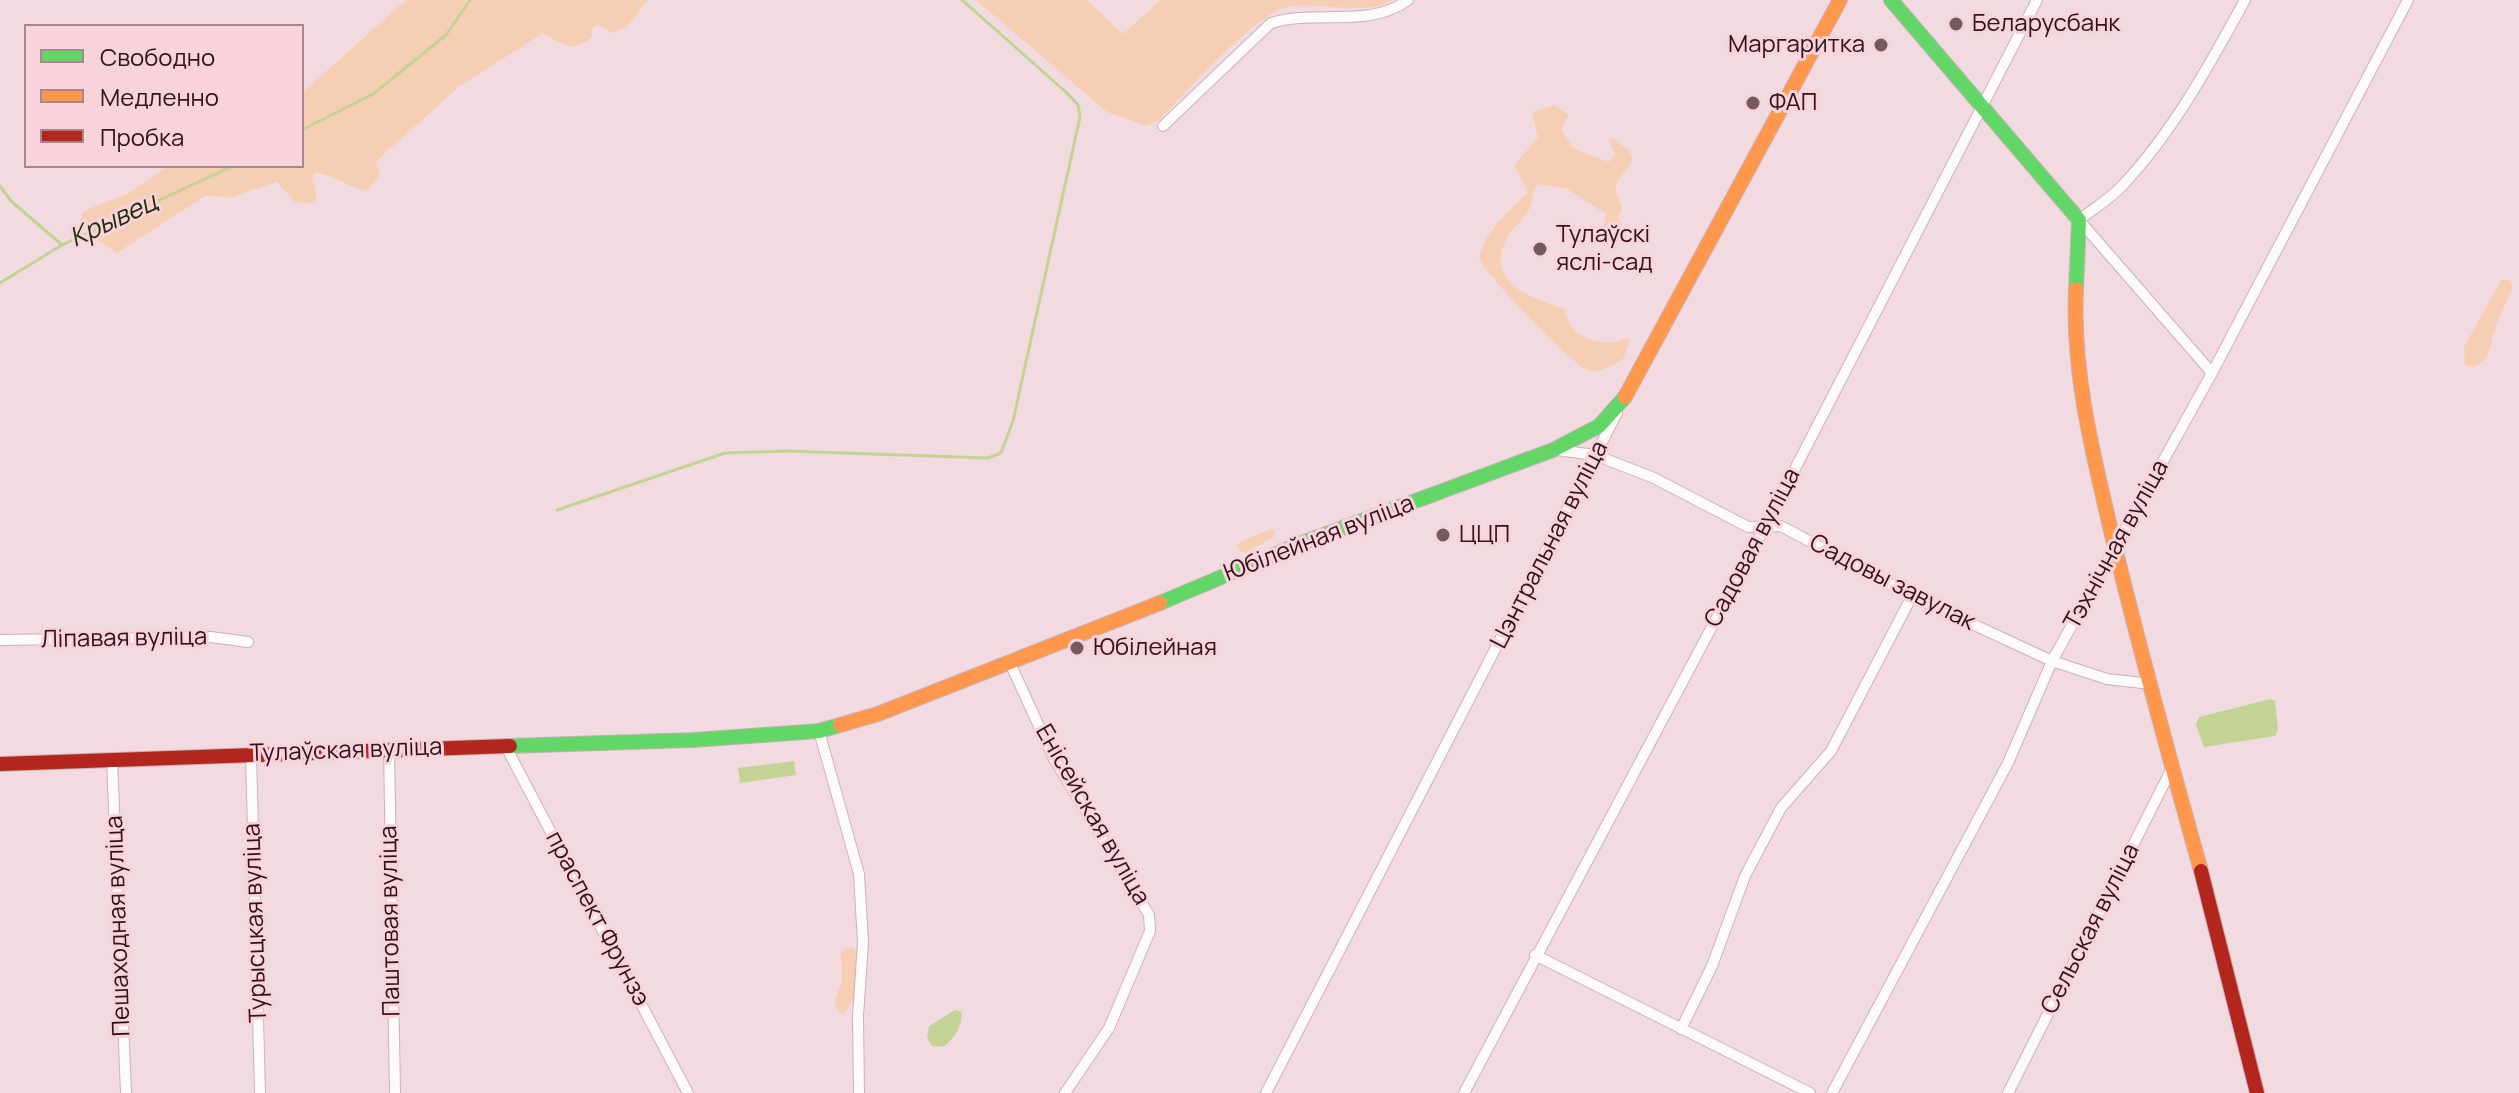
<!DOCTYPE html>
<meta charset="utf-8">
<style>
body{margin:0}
#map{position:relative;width:2519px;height:1093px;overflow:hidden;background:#f1dbe0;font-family:Manrope,sans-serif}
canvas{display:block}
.legend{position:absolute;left:24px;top:24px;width:280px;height:144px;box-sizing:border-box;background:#f9d3db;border:2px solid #a9868e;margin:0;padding:10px 14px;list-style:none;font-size:24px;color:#32121b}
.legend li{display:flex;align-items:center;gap:16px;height:40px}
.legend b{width:40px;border:2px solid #a9868e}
</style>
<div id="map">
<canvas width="2519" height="1093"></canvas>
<ul class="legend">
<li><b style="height:10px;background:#63d668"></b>Свободно</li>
<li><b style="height:10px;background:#ff974d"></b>Медленно</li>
<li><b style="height:10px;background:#b3261e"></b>Пробка</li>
</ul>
</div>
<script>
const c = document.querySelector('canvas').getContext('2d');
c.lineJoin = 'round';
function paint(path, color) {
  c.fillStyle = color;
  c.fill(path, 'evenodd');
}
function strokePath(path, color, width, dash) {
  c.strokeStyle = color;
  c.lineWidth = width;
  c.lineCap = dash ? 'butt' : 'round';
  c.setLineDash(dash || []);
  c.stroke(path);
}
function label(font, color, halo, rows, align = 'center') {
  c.font = font + ' Manrope,sans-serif';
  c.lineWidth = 6;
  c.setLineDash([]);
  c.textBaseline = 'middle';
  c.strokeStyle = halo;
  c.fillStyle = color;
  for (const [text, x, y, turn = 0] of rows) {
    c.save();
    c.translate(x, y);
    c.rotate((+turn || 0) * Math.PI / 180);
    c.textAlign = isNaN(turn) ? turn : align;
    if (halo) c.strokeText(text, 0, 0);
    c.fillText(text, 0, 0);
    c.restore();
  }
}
paint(new Path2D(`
 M406,0H648L626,28L611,33L597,24L591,29L592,37C574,54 561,44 543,33L460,86L375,162L380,174L368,190C349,189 335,175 316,173L312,178L317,198L315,203L295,202L277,182L232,197L205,196L117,253L93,237L80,221L84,211L129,193L168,166H302V93Z
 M976,0H1087L1123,34L1161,0H1392C1363,17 1320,1 1288,7C1254,14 1187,92 1159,120L1147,126L1107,112Z
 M1554,105L1569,115L1561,129L1574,149L1609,162L1615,154L1609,141L1613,138L1629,151L1633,160C1618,183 1609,182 1623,208L1618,217L1626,235L1614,241L1602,233L1606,214L1567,189L1537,184C1531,192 1534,200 1530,208C1523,221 1509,230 1504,244C1488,285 1534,299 1563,308C1566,313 1568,321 1571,326C1581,341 1611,347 1626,338L1630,341L1623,359C1612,366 1601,373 1588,370C1574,367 1484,273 1479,258C1486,230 1505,215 1525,195L1527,189L1514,166L1538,137L1532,112Z
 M2501,280H2510L2513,287C2507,301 2499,316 2494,331C2489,348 2492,358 2473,368L2465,365L2464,347Z
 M1270,529L1275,530L1274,537L1245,553L1240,551L1237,545L1241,542Z
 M846,948H853L860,956L857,995L843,1015L834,1004L842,981L841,953Z`), '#f6ceb4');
paint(new Path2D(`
 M2270,699L2275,701L2278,729L2275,736L2204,747L2196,725L2199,717Z
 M794,761L796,775L740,783L738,768Z
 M955,1010L961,1011C964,1025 954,1039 943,1047L932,1046L927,1038L929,1026Z`), '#c3d393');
strokePath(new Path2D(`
 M302,130L373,94L446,35L470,0
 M0,186L11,201L61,244
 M0,283L62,245L233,166
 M557,510L725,453L786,451L988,458L1001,453L1013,421L1080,117L1078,105L1067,93L962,0`), '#c3d393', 3);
const street = new Path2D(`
 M1163,126L1271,23C1316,9 1369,29 1408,0
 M2212,373L2079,220C2093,209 2110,199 2122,186C2173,132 2210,64 2245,0
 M1557,450L1595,455L1654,478L1748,527L1781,526L1912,596L2052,661L2107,679L2151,684
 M0,640L211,637L248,642
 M1010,663L1054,759L1149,915L1150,931L1109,1028L1065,1093
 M819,731L859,874L863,943L858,1016L859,1093
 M505,745L688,1093
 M389,750L395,1093
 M251,754L260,1093
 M112,760L126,1093
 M1535,955L1810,1093
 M1681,1029L1712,966L1745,876L1781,808L1831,751L1912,596
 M1266,1093L1617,413
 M1464,1093L1766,525L2037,0
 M1832,1093L2008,763L2052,661L2212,373L2408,0
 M2008,1093L2173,766`);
const fast = new Path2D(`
 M1891,0L2079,220L2076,289
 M1160,603L1302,543L1553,450L1599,426L1625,397
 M510,746L693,740L819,731L840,725`);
const slow = new Path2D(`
 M2076,289C2072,373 2093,454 2112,535C2139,648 2170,760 2201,871
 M1625,397L1840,0
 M840,725L878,714L1160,603`);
const jam = new Path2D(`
 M0,764L510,746
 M2201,871L2257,1093`);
strokePath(street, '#ccb2b8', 12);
strokePath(fast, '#ccb2b8', 16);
strokePath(slow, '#ccb2b8', 16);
strokePath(jam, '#ccb2b8', 16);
strokePath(street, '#fdfafa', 10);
strokePath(fast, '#63d668', 14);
strokePath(slow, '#ff974d', 14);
strokePath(jam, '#b3261e', 14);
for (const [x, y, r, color] of [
 [1956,24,8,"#755860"],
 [1881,45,8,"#755860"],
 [1753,103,8,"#755860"],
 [1540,249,8,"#755860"],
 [1443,535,8,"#755860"],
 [1077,648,8,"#755860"]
]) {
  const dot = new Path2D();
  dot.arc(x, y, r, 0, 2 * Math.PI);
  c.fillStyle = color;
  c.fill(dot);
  strokePath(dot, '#f9d3db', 3);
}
label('24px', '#32121b', '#f9d3db', [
 ["Беларусбанк",1972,24],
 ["Маргаритка",1865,45,"right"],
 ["ФАП",1769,103],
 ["Тулаўскі",1556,235],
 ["яслі-сад",1556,263],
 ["ЦЦП",1459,535],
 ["Юбілейная",1093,648]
], 'left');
label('24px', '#32121b', '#f9d3db', [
 ["Юбілейная вуліца",1319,539,-21],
 ["Цэнтральная вуліца",1550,545,-63],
 ["Тэхнічная вуліца",2117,545,-61],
 ["Садовая вуліца",1753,548,-62],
 ["Садовы завулак",1892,583,27],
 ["Ліпавая вуліца",124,639,-1],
 ["Тулаўская вуліца",346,751,-2],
 ["Енісейская вуліца",1092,815,60],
 ["праспект Фрунзэ",597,919,62],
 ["Паштовая вуліца",391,921,-91],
 ["Турысцкая вуліца",256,923,-92],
 ["Пешаходная вуліца",119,926,-92],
 ["Сельская вуліца",2091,929,-63]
]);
label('italic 26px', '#232e07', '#f9d3db', [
 ["Крывец",114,221,-25]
]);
</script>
